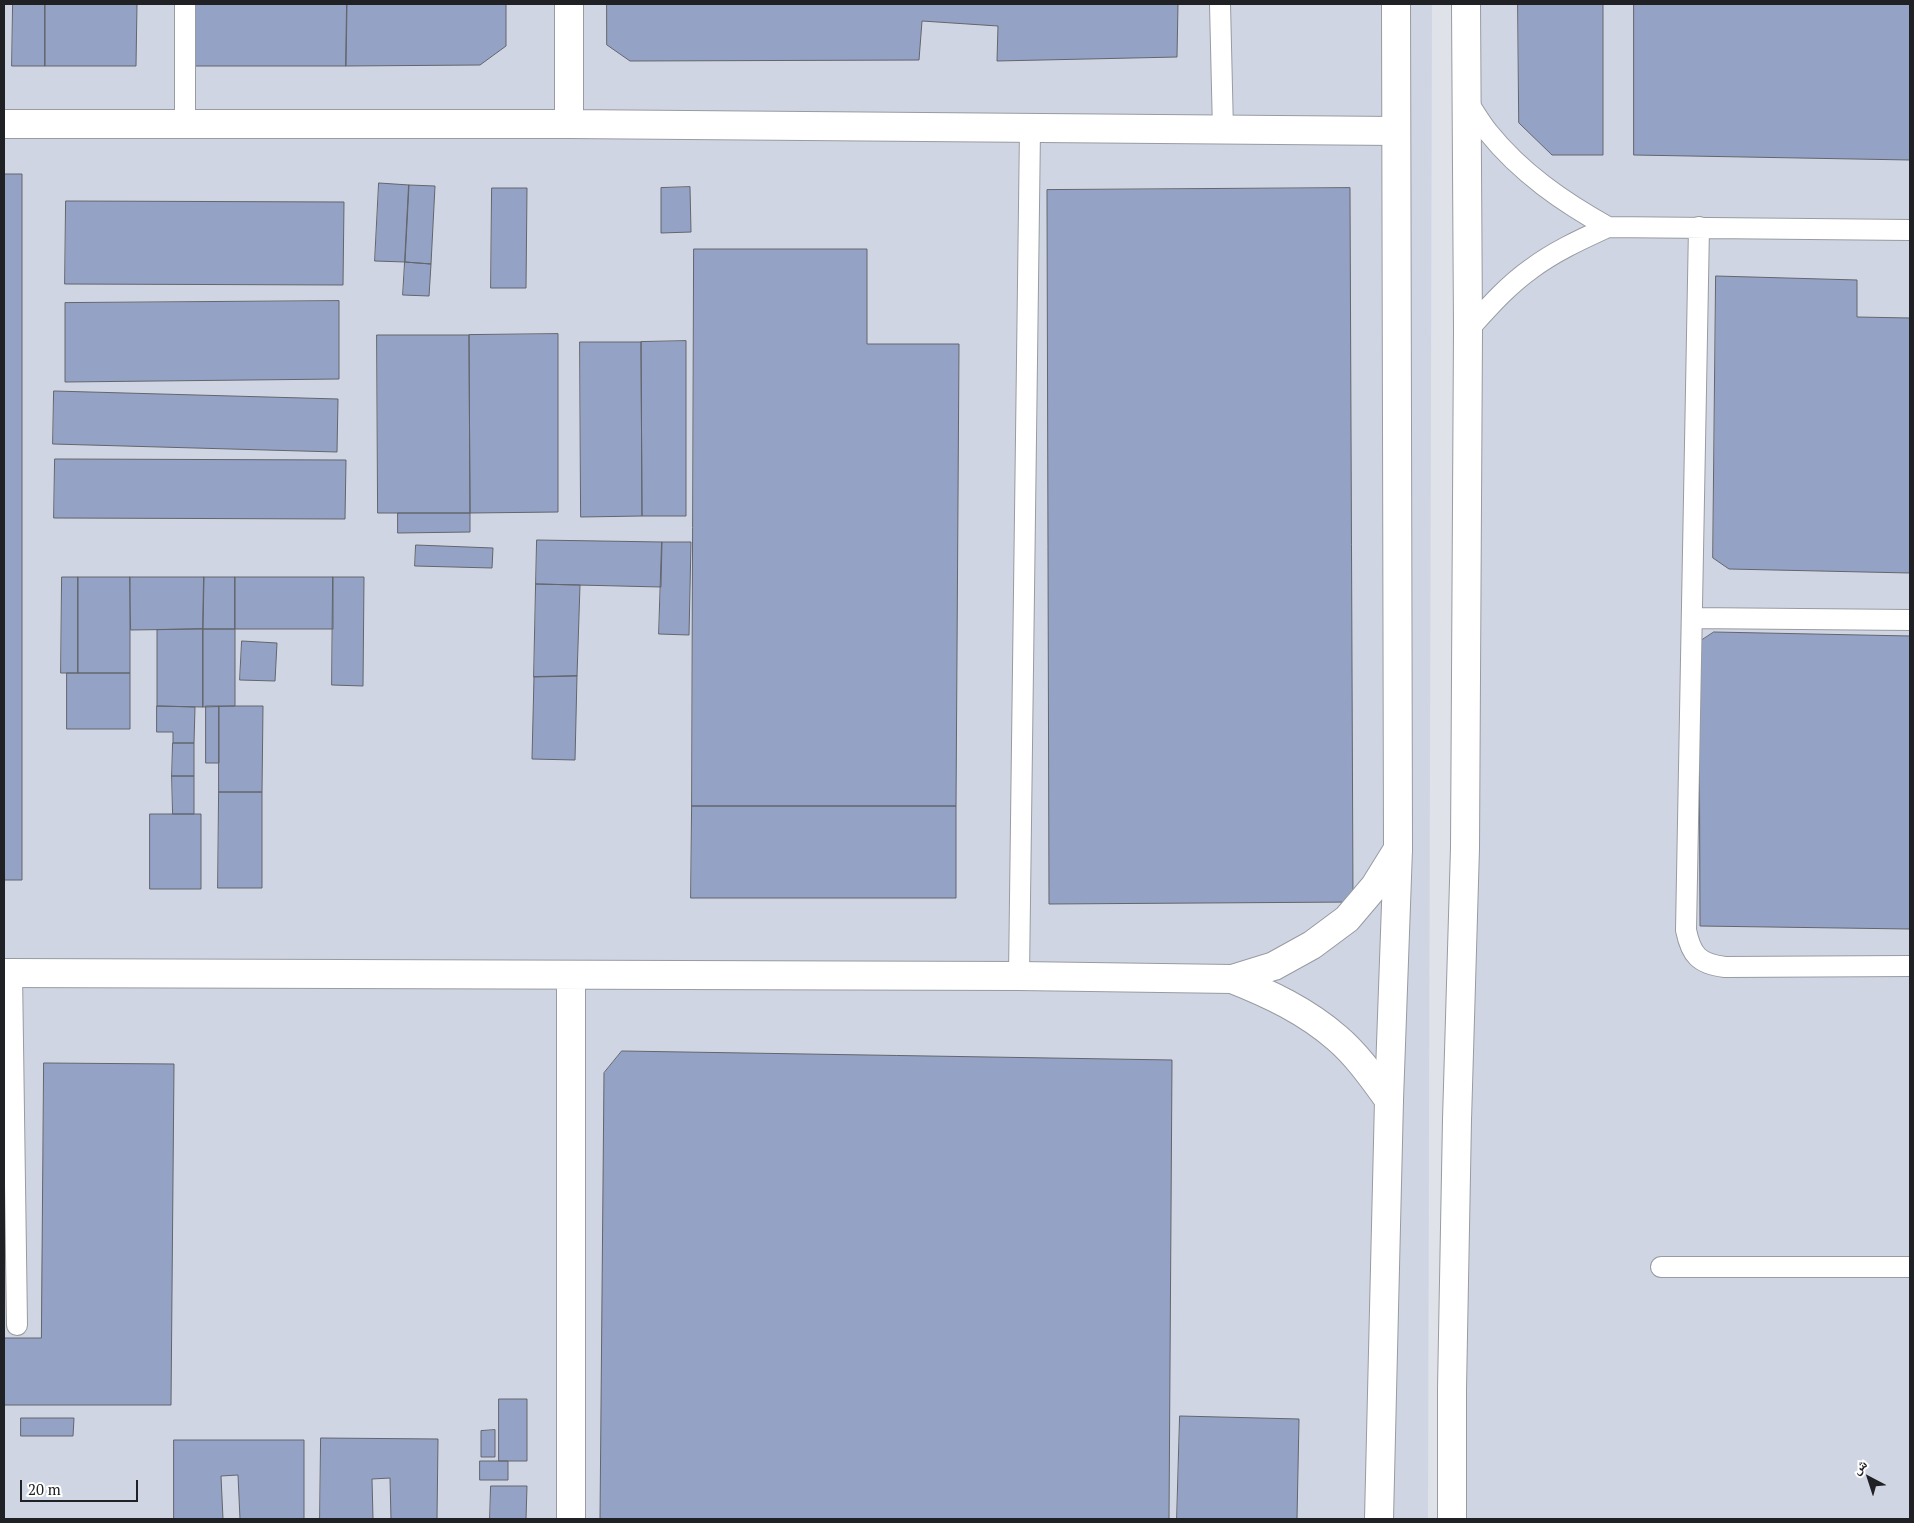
<!DOCTYPE html>
<meta charset="utf-8">
<style>
body{margin:0}
#map{position:relative;width:1914px;height:1523px;overflow:hidden;background:#dfe2e9;font-family:"PT Serif","Noto Naskh Arabic",serif}
canvas{display:block}
.frame{position:absolute;inset:0;border:5px solid #202124;pointer-events:none}
.north{position:absolute;left:1844px;top:1453px;width:50px;height:50px;-webkit-text-stroke:4px #fff;paint-order:stroke;rotate:320deg;font-size:14px;font-weight:700;line-height:20px;text-align:center;color:#202124}
.north::after{content:'';display:block;margin:auto;width:18px;height:22px;background:#202124;clip-path:polygon(50% 0,100% 100%,50% 72%,0 100%)}
.scale{position:absolute;left:20px;top:1480px;width:118px;height:22px;box-sizing:border-box;border:2px solid #202124;border-top:0;padding-left:6px;font-size:15px;line-height:18px;white-space:nowrap;color:#202124;-webkit-text-stroke:4px #fff;paint-order:stroke}
</style>
<div id="map">
<canvas width="1914" height="1523"></canvas>
<div class="frame"></div>
<div class="north">ش</div>
<div class="scale">20 m</div>
</div>
<script>
const c = document.querySelector('canvas').getContext('2d');
c.lineJoin = 'round';
function paint(path, color) {
  c.fillStyle = color;
  c.fill(path, 'evenodd');
}
function strokePath(path, color, width, dash) {
  c.strokeStyle = color;
  c.lineWidth = width;
  c.lineCap = dash ? 'butt' : 'round';
  c.setLineDash(dash || []);
  c.stroke(path);
}
paint(new Path2D(`
 M4,4H1432L1428,1519H4Z
 M1479,4H1910V1519H1454Z`), '#cfd5e3');
const building = new Path2D(`
 M13,4H45V66H12Z
 M45,4H137L136,66H45Z
 M190,4H347L346,66H190Z
 M347,4H506V46L480,65L346,66Z
 M607,4H1178L1177,57L997,61L998,26L922,21L919,60L630,61L607,45Z
 M1518,4H1603V155H1552L1519,123Z
 M1634,4H1910V160L1634,155Z
 M4,174H22V880H4Z
 M379,183L409,185L405,262L375,261Z
 M409,185L435,186L431,264L405,262Z
 M690,187L691,232L661,233V188Z
 M492,188H527L526,288H491Z
 M1350,188L1353,902L1049,904L1047,190Z
 M66,201L344,202L343,285L65,284Z
 M694,249H867V344H959L956,806H692Z
 M405,262L431,264L429,296L403,295Z
 M1716,276L1857,280V317L1910,318V573L1729,569L1713,558Z
 M339,301V379L65,382V303Z
 M558,334V512L470,513L469,335Z
 M377,335H469L470,513H378Z
 M686,341V516H642L641,342Z
 M580,342H641L642,516L581,517Z
 M54,391L338,399L337,452L53,444Z
 M55,459L346,460L345,519L54,518Z
 M398,513H470V532L398,533Z
 M537,540L662,542L661,587L536,584Z
 M662,542H691L689,635L659,634Z
 M416,545L493,548L492,568L415,566Z
 M62,577H78V673H61Z
 M78,577H130V673H78Z
 M130,577H204L203,629L131,630Z
 M204,577H235V629H203Z
 M235,577H333V629H235Z
 M333,577H364L363,686L332,685Z
 M536,584L580,585L577,676L534,677Z
 M203,629H235V706L203,707Z
 M203,629V707L157,706V630Z
 M1714,632L1910,636V929L1700,926L1699,642Z
 M242,641L277,643L275,681L240,680Z
 M67,673H130V729H67Z
 M577,676L575,760L532,759L534,677Z
 M157,706L195,707L194,743H173V732H157Z
 M206,706H219V763H206Z
 M219,706H263L262,792H219Z
 M173,743H194V776H172Z
 M172,776H194V814H173Z
 M219,792H262V888H218Z
 M692,806H956V898H691Z
 M150,814H201V889H150Z
 M622,1051L1172,1060L1169,1519H600L604,1073Z
 M44,1063L174,1064L171,1405H4V1338H41Z
 M499,1399H527V1461H499Z
 M1180,1416L1299,1419L1297,1519H1177Z
 M21,1418H74L73,1436H21Z
 M495,1430V1457H481V1431Z
 M321,1438L438,1439L437,1519H391L390,1478L372,1479L373,1519H320Z
 M174,1440H304V1519H240L238,1475L221,1476L223,1519H174Z
 M480,1461H508V1480H480Z
 M491,1486H527L526,1519H490Z`);
paint(building, '#94a2c5');
strokePath(building, '#63666c', 1);
const lane = new Path2D(`
 M1220,4L1223,131
 M1466,100C1474,111 1480,122 1488,132C1521,173 1563,202 1608,227
 M185,125V4
 M1699,227L1686,930C1691,955 1699,964 1725,967L1910,966
 M1468,330C1488,308 1507,286 1531,269C1555,251 1582,239 1608,227L1910,230
 M1692,618L1910,620
 M12,973L17,1325
 M1019,976L1030,129
 M1661,1267H1910`);
const street = new Path2D(`
 M4,124H569L1396,131
 M569,124V4
 M4,973L1019,976L1232,979L1274,966L1312,945L1347,919L1375,886L1398,849
 M571,976V1519
 M1232,979C1270,994 1306,1011 1337,1038C1357,1055 1373,1078 1389,1100`);
const secondary = new Path2D(`
 M1379,1519L1389,1100L1398,849L1396,4
 M1452,1519V1389L1457,1120L1465,848L1468,330L1466,4`);
strokePath(lane, '#989ba1', 22);
strokePath(street, '#989ba1', 30);
strokePath(secondary, '#989ba1', 30);
strokePath(lane, '#fff', 20);
strokePath(street, '#fff', 28);
strokePath(secondary, '#fff', 28);
</script>
